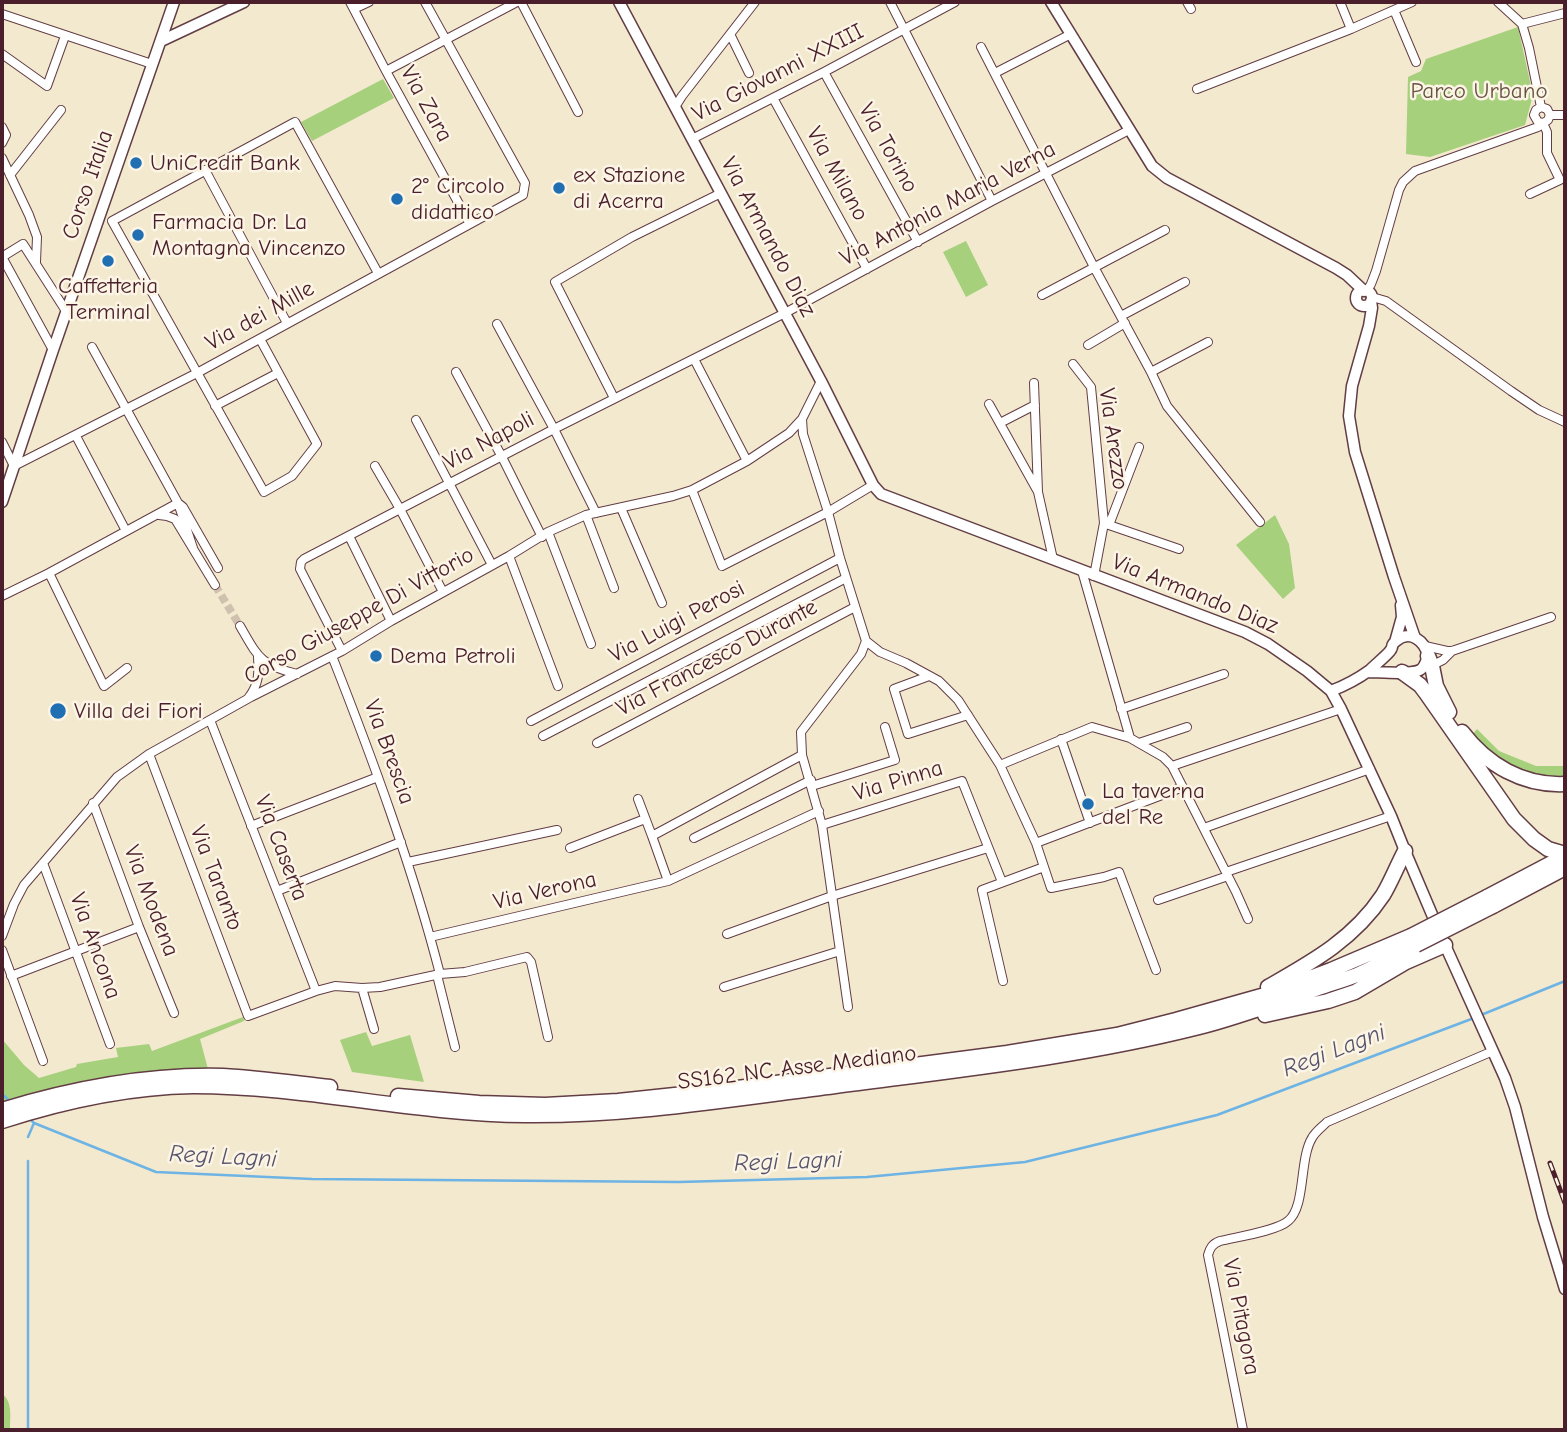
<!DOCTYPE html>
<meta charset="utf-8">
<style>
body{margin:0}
#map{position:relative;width:1567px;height:1432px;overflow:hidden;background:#f2e9cf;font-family:"Comic Neue",sans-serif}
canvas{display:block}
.frame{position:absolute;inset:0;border:4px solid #4a1f2b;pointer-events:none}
</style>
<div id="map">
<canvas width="1567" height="1432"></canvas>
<div class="frame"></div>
</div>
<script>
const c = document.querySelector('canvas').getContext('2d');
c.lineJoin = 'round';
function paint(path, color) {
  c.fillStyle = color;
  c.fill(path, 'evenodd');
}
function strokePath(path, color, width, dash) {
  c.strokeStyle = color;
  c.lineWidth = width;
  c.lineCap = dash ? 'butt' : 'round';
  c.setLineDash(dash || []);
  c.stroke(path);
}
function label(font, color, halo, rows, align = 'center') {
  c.font = font + ' "Comic Neue",sans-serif';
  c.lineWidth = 5;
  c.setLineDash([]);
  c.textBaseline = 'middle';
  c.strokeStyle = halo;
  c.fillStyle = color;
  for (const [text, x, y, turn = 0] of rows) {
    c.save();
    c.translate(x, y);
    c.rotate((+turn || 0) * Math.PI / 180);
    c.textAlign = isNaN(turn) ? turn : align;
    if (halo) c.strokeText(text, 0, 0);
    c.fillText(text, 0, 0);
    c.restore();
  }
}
paint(new Path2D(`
 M1518,27L1533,95L1525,125L1430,157L1406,154L1408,77L1421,71L1426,59Z
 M383,79L394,98L312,141L301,122Z
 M966,241L988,285L966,297L943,252Z
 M1275,515L1289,544L1295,588L1283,599L1236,545Z
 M1477,729L1499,751L1536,766H1565V781H1560L1506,768L1471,736Z
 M243,1017L244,1021L200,1039L208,1069C181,1070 154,1071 127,1074C84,1078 43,1090 2,1103V1039L24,1065L39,1078L76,1067L77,1064L118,1057L116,1048L149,1044L152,1051Z
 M366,1032L372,1046L410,1035L424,1082L352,1072L340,1040Z
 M2,1394C13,1401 10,1418 10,1430H2Z`), '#a6d07c');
strokePath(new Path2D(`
 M1481,1015L1565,981
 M2,1094L11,1102
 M29,1118L34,1123L156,1172L312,1179L679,1182L867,1177L1025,1162L1217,1115L1474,1018
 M28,1137L34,1123
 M28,1430V1161`), '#6db3e4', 2.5);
strokePath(new Path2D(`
 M215,585L240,626`), '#d0c1ae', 8, [8, 4]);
const street = new Path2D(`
 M350,2L386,71L470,224
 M521,2L578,112
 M890,2L992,201
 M1187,2L1191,9
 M1340,2L1351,29
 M1498,2L1522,24L1529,48L1541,107
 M354,9L369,2
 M1394,10L1416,62
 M2,14L152,64
 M1522,24L1565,13
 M730,34L749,73
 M981,47L1094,267L1151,372L1167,406L1260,522
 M2,54L47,86L65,36
 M386,71L517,2
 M824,72L918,242
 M995,73L1071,34
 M1197,89L1351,29L1412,2
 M773,98L867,269
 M675,107L682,96L755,2
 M1541,107L1536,110L1534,115L1538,122L1543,123
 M1550,115H1565
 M2,127L6,135L2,143
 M692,139L824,72L955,2
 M2,158L29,215L37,237L36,262
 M205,170L287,323
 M10,175L61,110
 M1530,194L1560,180L1547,153V132L1543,123
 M112,221L264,492L292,476L317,444L260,339
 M112,221L295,122L378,273
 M2,257L53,350
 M2,257L23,244L66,311
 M1367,291L1371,284L1376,271L1399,190L1403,182L1415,171L1538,127L1548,120L1550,115L1547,109L1541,107
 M1042,295L1165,230
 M1372,297L1386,301L1511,391L1539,410L1565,422
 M1121,316L1185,282
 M497,324L554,429L596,513
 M1088,345L1125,323
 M92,347L178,503L193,548
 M694,359L747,461
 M1073,364L1091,387L1104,523L1094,576
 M456,372L502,457L542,537
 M1151,372L1208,342
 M821,381L802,419L803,434L828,512L840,558L866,641L861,654L801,732L802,755L822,825L848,1007
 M1034,383L1038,492L1053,559
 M614,398L555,282L632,237L721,193
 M989,404L1037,490
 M215,406L278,373
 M416,420L492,565
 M1000,423L1035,405
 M76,436L126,531
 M2,442L14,466L197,373L523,195L525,183L425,2
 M375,466L400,509L443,592
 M692,490L722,566L828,512L873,485
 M621,508L662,603
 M159,515L167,516L175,519L215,585
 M586,515L614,588
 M1106,524L1179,549
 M1109,525L1139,447
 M548,532L591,644
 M349,536L391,621
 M509,556L558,686
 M1082,571L1130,738
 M49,573L104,686L127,668
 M2,596L49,573L178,503L183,507L218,568
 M240,626C258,657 260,665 297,674
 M866,641L880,652L906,663L939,681L958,700L1000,765L1036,843L1051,888L1104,877L1119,872L1156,970
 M1425,646L1447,651H1452L1551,617
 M342,651L300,569L301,562L304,559L554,429L785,313L992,201L1129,130
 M332,656C373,760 412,866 440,974
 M1429,667L1443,660L1452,651
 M929,676L894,689L908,734L968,715
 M249,697C259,684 259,673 258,657
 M1121,709L1224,674
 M210,720L316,991
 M531,721L840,558
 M543,736L846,578
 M1061,739L1090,823
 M597,743L855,607
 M1139,743L1187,727
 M149,754L248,1016L316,991L335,986L362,988L380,987L440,974L465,972L527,957L531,962L548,1037
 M1000,765L1092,727L1130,738L1163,757L1172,766L1236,892L1248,919
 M1172,766L1341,709
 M812,786L895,760L885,727
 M638,799L652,836
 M93,803L139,927L174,1013
 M822,825L962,781L1002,882
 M251,826L378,777
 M1204,828L1370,769
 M694,838L811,780
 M1036,843L1183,787
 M570,848L645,819
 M408,862L557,830
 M43,863L110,1044
 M1226,872L1391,816
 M668,881L819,811
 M277,891L401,842
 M1158,900L1228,876
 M727,934L832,896L988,848
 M2,936L14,904L24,885L117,777L149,754L251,697L342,651L391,621L509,556L548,532L586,515L673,496L692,490L747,461L789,433L802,419
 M430,937L668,881L652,836L802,755
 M2,950L43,1061
 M437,975L455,1047
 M11,976L139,927
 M1003,981L982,890L1044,867
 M724,987L840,951
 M362,988L374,1029
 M1243,1430L1208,1255C1210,1248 1212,1244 1220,1241C1236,1237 1277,1231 1288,1221C1306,1207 1299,1159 1312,1138C1315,1132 1322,1127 1327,1122L1493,1051`);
const secondary = new Path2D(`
 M619,2L821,381L873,485L881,494L1245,632L1268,644L1307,671L1331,691L1341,709L1391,816L1405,851L1445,945L1505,1078L1515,1107L1543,1217L1565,1289
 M1051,2L1152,166L1167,178L1336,268L1347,275L1364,291
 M161,41L244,2
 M1356 298a8 8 0 1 1 16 0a8 8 0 1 1-16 0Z
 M1371,301L1372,308L1369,326L1352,386L1349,416L1355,452L1394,577L1415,638
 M2,502L53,350L174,2
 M1395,642L1402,617L1401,605
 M1331,691C1344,686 1359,678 1370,670C1376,664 1385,657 1390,651C1395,644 1389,647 1396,641C1410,629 1425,641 1428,656C1426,661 1425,667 1420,670C1411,675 1379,672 1367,672`);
const highway = new Path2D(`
 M1428,656L1432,666L1436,686L1449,712
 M1402,672L1420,685L1426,693L1514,819L1534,839L1548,849L1565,854
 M1462,732C1487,765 1523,786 1565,784
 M1487,897L1565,856
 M1493,906L1565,868
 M1268,987C1312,962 1354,939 1383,895C1391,882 1397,866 1405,851
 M1265,1015L1328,1001L1355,992L1406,962L1445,945
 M398,1096L479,1103L545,1105L618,1101L722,1090L1007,1053L1117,1035L1176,1020L1265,995L1331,970L1411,936
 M2,1110C74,1088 147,1074 223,1076C259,1078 294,1083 330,1087
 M2,1121C64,1101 128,1087 193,1086C305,1086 414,1114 525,1115C629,1116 732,1099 835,1086C957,1070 1080,1057 1199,1027C1239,1017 1278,1002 1316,989C1330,984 1344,980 1357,975C1377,967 1396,955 1416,945`);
strokePath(street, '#633d44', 10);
strokePath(secondary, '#633d44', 13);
strokePath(highway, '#633d44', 17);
strokePath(street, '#fff', 8);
strokePath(secondary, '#fff', 10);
strokePath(highway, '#fff', 14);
const rail = new Path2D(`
 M1550,1163L1565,1203`);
strokePath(rail, '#4a1f2b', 5);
strokePath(rail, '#fcf5e5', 2.5, [8]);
const highwayBridge = new Path2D(`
 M1411,936L1487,897
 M1416,945L1493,906`);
strokePath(highwayBridge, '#633d44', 17, []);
strokePath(highwayBridge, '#fff', 14);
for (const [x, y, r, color] of [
 [136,163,7,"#1f6fb2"],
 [559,188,7,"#1f6fb2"],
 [397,199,7,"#1f6fb2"],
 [138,235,7,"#1f6fb2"],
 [108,261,7,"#1f6fb2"],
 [376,656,7,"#1f6fb2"],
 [58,711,9,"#1f6fb2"],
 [1088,804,7,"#1f6fb2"]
]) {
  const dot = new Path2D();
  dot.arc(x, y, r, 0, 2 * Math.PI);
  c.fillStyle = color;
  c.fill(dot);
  strokePath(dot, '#fcf5e5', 2.5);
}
label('23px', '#4a1f2b', '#fcf5e5', [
 ["Via Giovanni XXIII",778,73,-27],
 ["Via Zara",426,104,61],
 ["Via Torino",888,148,61],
 ["Via Milano",837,174,61],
 ["Corso Italia",88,185,-71],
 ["Via Antonia Maria Verna",948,204,-28],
 ["Via Armando Diaz",768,237,62],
 ["Via dei Mille",260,316,-29],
 ["Via Arezzo",1113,439,82],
 ["Via Napoli",489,441,-28],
 ["Via Armando Diaz",1195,594,22],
 ["Corso Giuseppe Di Vittorio",359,616,-29],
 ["Via Luigi Perosi",677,622,-28],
 ["Via Francesco Durante",717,658,-28],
 ["Via Brescia",389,752,70],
 ["Via Pinna",898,781,-17],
 ["Via Caserta",281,848,69],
 ["Via Taranto",216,878,69],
 ["Via Verona",545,891,-13],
 ["Via Modena",151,901,69],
 ["Via Ancona",95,946,70],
 ["SS162 NC Asse Mediano",797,1068,-7],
 ["Via Pitagora",1241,1317,79]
]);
label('23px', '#665443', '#fcf5e5', [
 ["Parco Urbano",1479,91]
]);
label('23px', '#4a1f2b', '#fcf5e5', [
 ["UniCredit Bank",150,163],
 ["ex Stazione",573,175],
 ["di Acerra",573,201],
 ["2° Circolo",411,186],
 ["didattico",411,212],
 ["Farmacia Dr. La",152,222],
 ["Montagna Vincenzo",152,248],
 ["Caffetteria",108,286,"center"],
 ["Terminal",108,312,"center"],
 ["Dema Petroli",390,656],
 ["Villa dei Fiori",74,711],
 ["La taverna",1102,791],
 ["del Re",1102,817]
], 'left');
label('italic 24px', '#56536c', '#fcf5e5', [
 ["Regi Lagni",1334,1051,-21],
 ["Regi Lagni",223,1157,3],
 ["Regi Lagni",788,1162,-2]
]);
</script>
